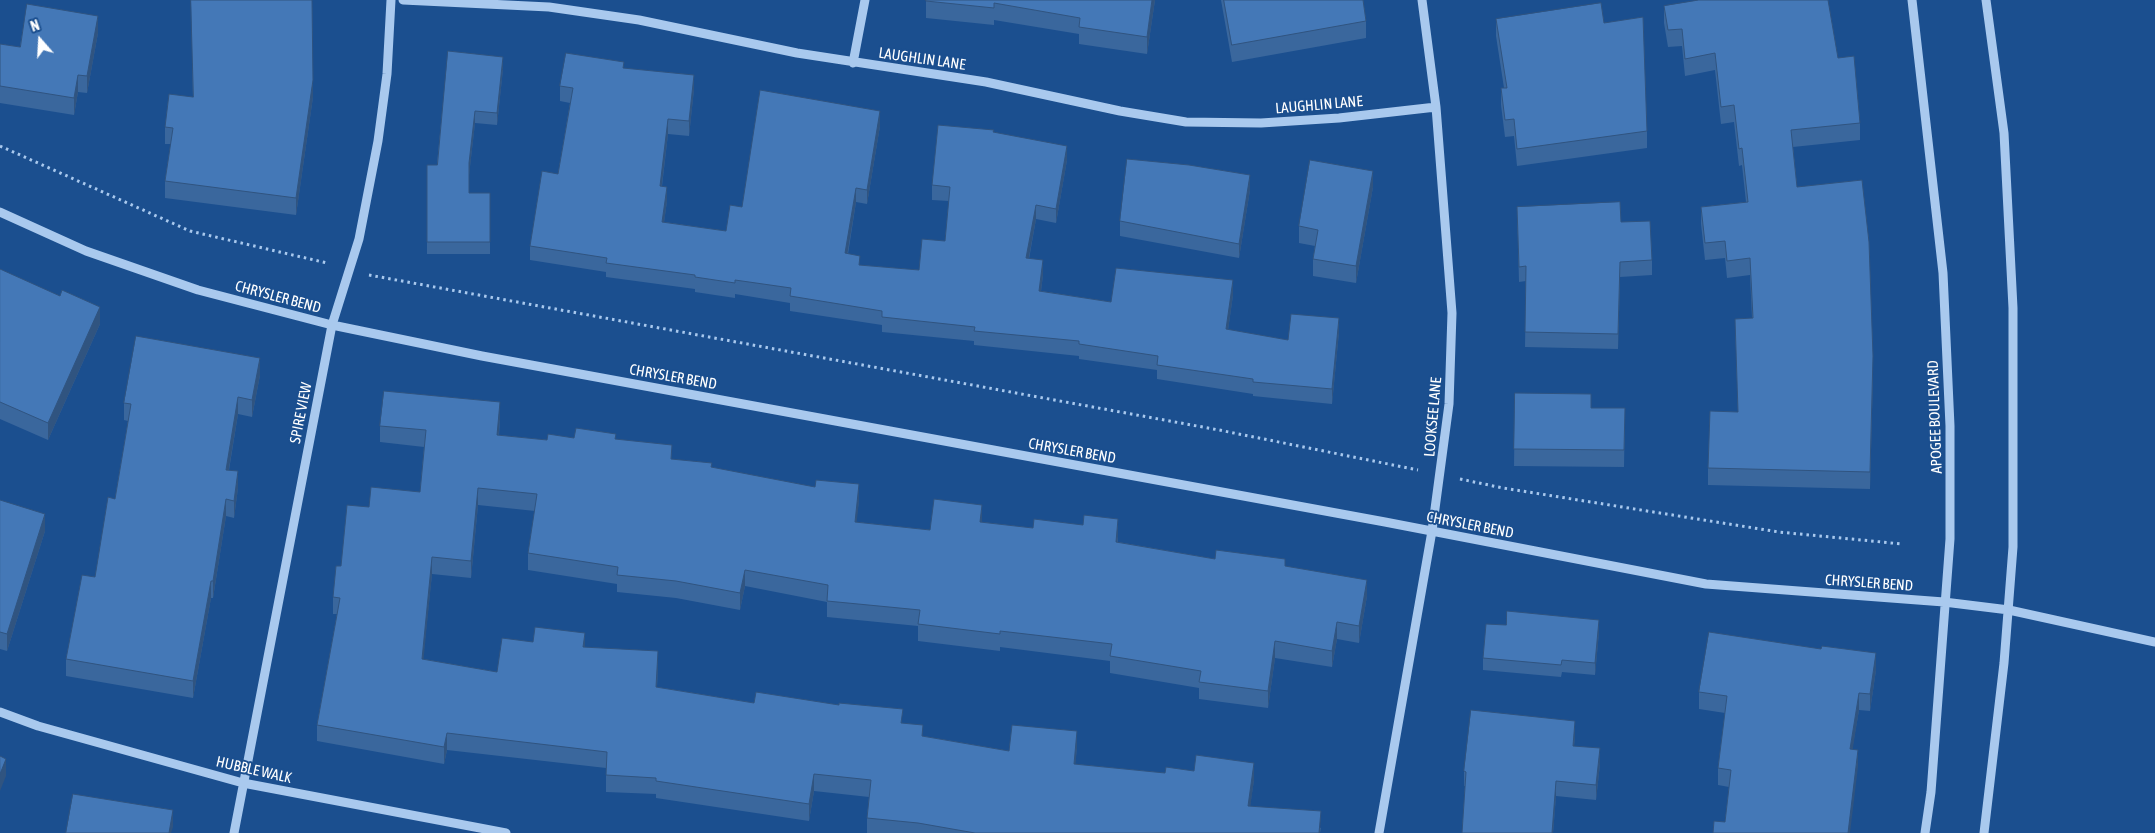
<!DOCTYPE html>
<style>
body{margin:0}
#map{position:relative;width:2155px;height:833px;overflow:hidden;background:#1b4f8f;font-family:"Asap Condensed",sans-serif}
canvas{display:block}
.north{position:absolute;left:15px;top:15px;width:50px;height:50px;-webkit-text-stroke:4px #1b4f8f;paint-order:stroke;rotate:341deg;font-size:14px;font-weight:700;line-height:20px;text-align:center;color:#fff}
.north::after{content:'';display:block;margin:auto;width:18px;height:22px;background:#fff;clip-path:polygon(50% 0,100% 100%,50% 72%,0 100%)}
</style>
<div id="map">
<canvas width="2155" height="833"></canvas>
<div class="north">N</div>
</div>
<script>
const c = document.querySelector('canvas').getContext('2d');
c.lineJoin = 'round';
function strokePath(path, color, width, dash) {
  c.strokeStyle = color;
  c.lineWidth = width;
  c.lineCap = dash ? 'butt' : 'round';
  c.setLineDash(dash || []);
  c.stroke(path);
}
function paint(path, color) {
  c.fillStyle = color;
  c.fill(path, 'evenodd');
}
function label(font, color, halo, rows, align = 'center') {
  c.font = font + ' "Asap Condensed",sans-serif';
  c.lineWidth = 4;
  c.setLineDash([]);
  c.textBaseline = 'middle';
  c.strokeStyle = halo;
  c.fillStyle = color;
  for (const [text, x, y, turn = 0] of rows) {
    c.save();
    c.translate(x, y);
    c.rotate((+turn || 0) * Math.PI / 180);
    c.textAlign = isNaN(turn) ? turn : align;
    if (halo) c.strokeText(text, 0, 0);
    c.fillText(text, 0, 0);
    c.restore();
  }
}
strokePath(new Path2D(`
 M0,146L190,231L327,263
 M369,275L1219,430L1418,470
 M1460,479L1503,488L1779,532L1902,544`), '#a9c9ee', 3, [2.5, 4]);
strokePath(new Path2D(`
 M403,0L549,7L639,20L797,53L986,82L1120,111L1186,122L1261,123L1339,118L1436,107
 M1912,0L1943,273L1950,426V539L1931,792L1925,833
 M853,63L865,0
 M0,212L86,251L198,290L332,325L482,356L1385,522L1706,584L1944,602L2009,610L2155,642
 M0,712L38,726L243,783L506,833
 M234,833L332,325L359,239L378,141L387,74L391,0
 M1379,833L1432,531L1449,404L1452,313L1436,107L1422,0
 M1984,833L2004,663L2013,547V308L2004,133L1986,0`), '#a9c9ee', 9);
paint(new Path2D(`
 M926,0H1155L1147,54L1079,44V34L994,20V25L926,18Z
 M1221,0H1363L1366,21V38L1232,62Z
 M1664,6L1838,58L1860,123V140L1793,147L1797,187L1873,373L1870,489L1708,485V468L1738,412L1735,319L1752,318L1750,275L1727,278L1725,258L1705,260L1701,224V207L1746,202L1742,165L1739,166L1734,122L1721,124L1715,70L1685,76L1682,46L1668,47L1664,23Z
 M1496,19L1604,23L1647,131V148L1517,166L1514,136L1505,137L1501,105V88H1504L1496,36Z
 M98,33L87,93L78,92L74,115L0,103V44L20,47Z
 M624,68L694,89L689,136L668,134L662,186L667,201L664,222L726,231L742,207L880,126L867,204L856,202L848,254L860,265L919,270L945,241L949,201L932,200V185L994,132L1067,160L1056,223L1036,219L1029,259L1043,275L1041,291L1111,302L1233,295L1228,330L1288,340L1339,332L1332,404L1253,396V394L1157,379V370L1079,359V356L974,345V341L882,332V325L790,311V303L735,294V298L695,292V289L606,277V272L530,260V246L558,174L570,103L560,101V86Z
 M503,69L497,125L475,123L469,175V193H490V254H427V165H437Z
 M193,97H313L296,215L165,198V181L171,144H165V127Z
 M1373,187L1356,283L1313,276V259L1315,246L1299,243V226Z
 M1250,190L1239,258L1120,236V221Z
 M1517,207L1621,222L1652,260V275L1620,277L1618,349L1525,347L1526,281L1519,282Z
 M0,269L100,324L48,440L0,419Z
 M260,375L252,417L238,414L229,470L238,488L234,518L226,516L213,598H211L193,698L66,676V659L95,577L115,499L128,421L124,420V403Z
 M1515,393L1591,408H1625L1624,467L1514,466Z
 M500,419L499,435L547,440L574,438L616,439L672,459L859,501L856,522L930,530L982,522L1033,528L1118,536V542L1215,559L1285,566L1367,596L1359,643L1337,639L1332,667L1275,658L1268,708L1199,699V688L1110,673V661L1000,647V651L918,641V626L827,617V602L745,586L740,610L676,598L617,592V584L528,570V553L535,511L478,505L471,578L432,574L423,659L497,672L533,642L585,648L658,668L657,687L754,703L903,723L923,736L1009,751L1077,748L1075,764L1165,773L1254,780L1250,806L1321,828L1320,833H867V818L869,797L814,791L809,821L656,798V794L606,792V768L447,750L444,764L317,741V725L337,614H333V597L341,566L369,507L420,492L424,447L380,442V426Z
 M0,500L45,531L7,651L0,649Z
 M1599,632L1595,675L1562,672L1561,677L1483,670V658Z
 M1876,670L1870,711L1859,710L1852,750L1858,767L1725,822L1729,787L1718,785V768L1725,713L1699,709V692Z
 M1575,736L1574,746L1600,764L1596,800L1556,796L1553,833H1462L1465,786H1464V771Z`), '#3a679d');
paint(new Path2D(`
 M1152,0H1155L1147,54V37Z
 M98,16V33L87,93V76Z
 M503,57V69L497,125V113Z
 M78,75V92L74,115V98Z
 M694,75V89L689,136V121Z
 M313,80V97L296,215V198Z
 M475,111V123L469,175V163Z
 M880,111V126L867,204V190Z
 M668,119V134L660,200V186Z
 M1067,146V160L1056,223V209Z
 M1373,171V187L1356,283V266Z
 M1250,175V190L1239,258V244Z
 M667,187V201L662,237V222Z
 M856,188V202L845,268V253Z
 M1036,205V219L1026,273V258Z
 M1043,260V275L1039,306V291Z
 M1620,262V277L1618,349V334Z
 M1233,280V295L1226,344V329Z
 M100,307V324L48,440V423Z
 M1339,318V332L1332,404V389Z
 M1873,356V373L1870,489V472Z
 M260,358V375L252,417V400Z
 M238,397V414L226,486V470Z
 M500,402V419L497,452V435Z
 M238,471V488L234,518V501Z
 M859,484V501L855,539V522Z
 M478,488V505L471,578V561Z
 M226,499V516L213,598V581Z
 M982,505V522L980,539V522Z
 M45,514V531L7,651V634Z
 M1118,519V536L1116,558V542Z
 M432,557V574L422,675V659Z
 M745,570V586L740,610V593Z
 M1367,580V596L1359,643V626Z
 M211,581V598L193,698V681Z
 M1599,620V632L1595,675V663Z
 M1337,622V639L1332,667V651Z
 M585,633V650L583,647Z
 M1275,641V658L1268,708V691Z
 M658,651V668L656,704V687Z
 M1876,653V670L1870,711V694Z
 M1859,693V710L1850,766V749Z
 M1575,721V736L1573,761V746Z
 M1077,731V748L1074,781V764Z
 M447,733V750L444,764V747Z
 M1600,748V764L1596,800V785Z
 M1858,750V767L1850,833H1848Z
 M6,759V776L0,791V774Z
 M1254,763V780L1248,823V806Z
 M814,774V791L809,821V804Z
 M1556,781V796L1553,833H1552Z
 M173,810V827L171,833H169Z
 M1321,811L1320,833H1319Z`), '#305480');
const building = new Path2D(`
 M191,0H312L313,80L296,198L165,181L173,128L165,127L169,94L193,97Z
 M926,0H1152L1147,37L1079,27L1080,18L994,3V8L926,1Z
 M1224,0H1363L1366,21L1232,45Z
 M1699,0H1828L1838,58L1854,56L1860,123L1791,130L1797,187L1862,180L1869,242L1873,356L1870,472L1708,468L1710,411L1738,412L1735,319L1753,318L1750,258L1727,261L1725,241L1705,243L1701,207L1748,202L1742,148L1739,149L1734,105L1721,107L1715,53L1685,59L1682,29L1668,30L1664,6Z
 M1601,3L1604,23L1643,17L1647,131L1517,149L1514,119L1505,120L1501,88H1507L1496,19Z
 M27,4L98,16L87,76L78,75L74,98L0,86V44L20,47Z
 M448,51L503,57L497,113L475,111L469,163V193H490V242H427V165H437Z
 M566,53L624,62L623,68L694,75L689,121L668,119L660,186L667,187L662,222L726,231L730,205L742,207L760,90L880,111L867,190L856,188L845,253L860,256L859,265L919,270L922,239L945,241L950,187L932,185L938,125L994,130L993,132L1067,146L1056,209L1036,205L1026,258L1043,260L1039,291L1111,302L1116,268L1233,280L1226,329L1288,340L1291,314L1339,318L1332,389L1253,382V379L1157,365L1158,356L1079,344V341L974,331L975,327L882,317V311L790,296L791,288L735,280V283L695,277V275L606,263L607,258L530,246L542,171L558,174L573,88L560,86Z
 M1127,159L1189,165L1250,175L1239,244L1120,221Z
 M1310,160L1373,171L1356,266L1313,259L1318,230L1299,226Z
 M1620,202L1621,222L1650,221L1652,260L1620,262L1618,334L1525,332L1526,266L1519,267L1517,207Z
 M0,269L60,296L62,290L100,307L48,423L0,402Z
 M136,336L260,358L252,400L238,397L226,470L238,471L234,501L226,499L213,581H211L193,681L66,659L82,575L95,577L108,497L115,499L131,404L124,403Z
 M384,391L500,402L497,435L547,440L548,434L574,438L576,428L616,434L615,439L672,445L671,459L712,463L711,467L815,487L816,480L859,484L855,522L930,530L934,499L982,505L980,522L1033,528L1034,519L1083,525L1084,515L1118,519L1116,542L1215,559L1216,550L1285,559V566L1367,580L1359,626L1337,622L1332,651L1275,641L1268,691L1199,682L1201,671L1110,656L1112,644L1000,631V634L918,624L920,610L827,601L828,585L745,570L740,593L676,581L617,575L618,567L528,553L537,494L478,488L471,561L432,557L422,659L497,672L502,638L533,642L535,627L585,633L583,647L658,651L656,687L754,703L756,692L839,705V703L903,709L901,723L923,725L922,736L1009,751L1012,725L1077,731L1074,764L1165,773L1166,767L1194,771L1196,755L1254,763L1248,806L1321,811L1319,833H975L918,823L867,818L871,780L814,774L809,804L656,781V778L606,775L607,752L447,733L444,747L317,725L340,598L333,597L336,566H341L347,505L369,507L371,487L420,492L426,430L380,426Z
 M1515,393L1591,394V408H1625L1624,450L1514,449Z
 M0,500L45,514L7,634L0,632Z
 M1507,611L1599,620L1595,663L1562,660L1561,665L1483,658L1486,624L1506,625Z
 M1709,632L1821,649L1822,646L1876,653L1870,694L1859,693L1850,749L1858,750L1848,833H1713L1714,821L1725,822L1731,770L1718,768L1727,696L1699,692Z
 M1471,710L1575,721L1573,746L1600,748L1596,785L1556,781L1552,833H1462L1466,772L1464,771Z
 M0,756L6,759L0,774Z
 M73,794L173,810L169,833H66Z`);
paint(building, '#4478b7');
strokePath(building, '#305480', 1);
label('15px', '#fff', '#1b4f8f', [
 ["LAUGHLIN LANE",922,59,8],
 ["LAUGHLIN LANE",1319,105,-5],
 ["CHRYSLER BEND",278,297,15],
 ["CHRYSLER BEND",673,377,10],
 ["SPIRE VIEW",301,413,-79],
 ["LOOKSEE LANE",1433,417,-85],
 ["APOGEE BOULEVARD",1935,417,-92],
 ["CHRYSLER BEND",1072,451,10],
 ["CHRYSLER BEND",1470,525,11],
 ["CHRYSLER BEND",1869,583,4],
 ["HUBBLE WALK",254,770,13]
]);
</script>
